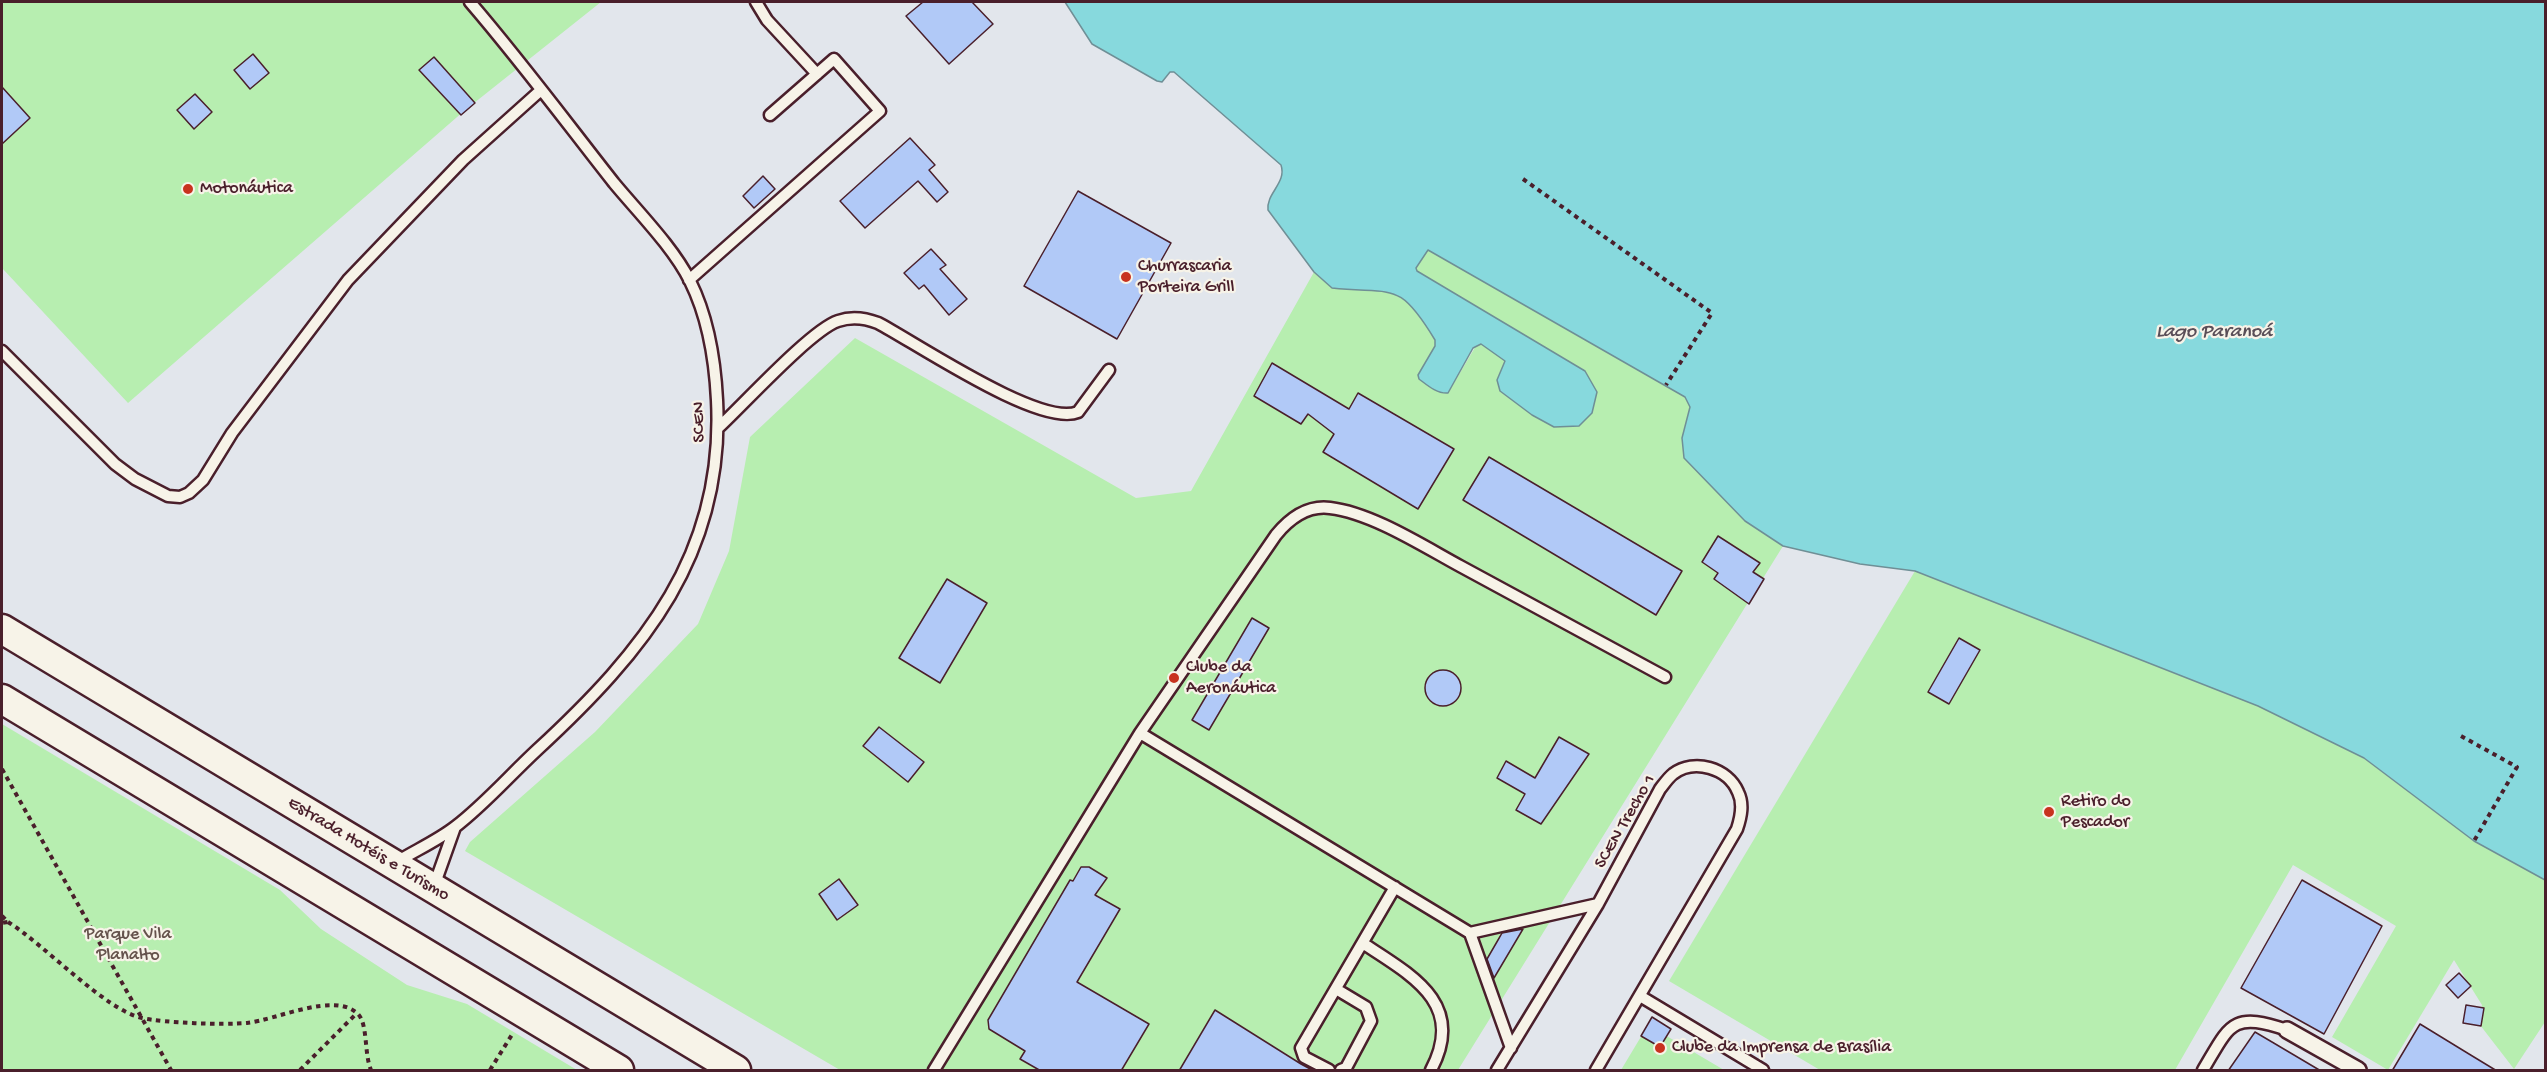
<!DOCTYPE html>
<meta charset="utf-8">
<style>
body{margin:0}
#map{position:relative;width:2547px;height:1072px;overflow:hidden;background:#e2e6ec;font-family:"Gochi Hand",sans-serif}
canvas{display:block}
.frame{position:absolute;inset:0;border:3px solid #4a1f2b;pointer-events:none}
</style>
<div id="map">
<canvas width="2547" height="1072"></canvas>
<div class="frame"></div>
</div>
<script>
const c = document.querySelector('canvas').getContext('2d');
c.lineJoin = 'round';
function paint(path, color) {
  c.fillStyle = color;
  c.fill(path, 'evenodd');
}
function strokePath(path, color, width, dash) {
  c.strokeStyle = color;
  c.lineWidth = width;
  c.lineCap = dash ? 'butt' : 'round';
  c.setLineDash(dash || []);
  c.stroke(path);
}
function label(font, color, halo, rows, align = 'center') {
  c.font = font + ' "Gochi Hand",sans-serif';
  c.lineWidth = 4.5;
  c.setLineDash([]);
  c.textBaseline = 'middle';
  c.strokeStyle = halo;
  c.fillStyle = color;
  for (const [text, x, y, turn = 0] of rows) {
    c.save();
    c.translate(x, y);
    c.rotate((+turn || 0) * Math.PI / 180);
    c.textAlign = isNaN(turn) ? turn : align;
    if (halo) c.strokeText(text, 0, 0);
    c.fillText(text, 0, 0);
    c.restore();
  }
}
paint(new Path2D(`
 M2,2H601L464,111L128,403L2,268Z
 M1428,250L1685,397L1690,407L1682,438L1745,521L1783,546L1458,1070H840L465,851L470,842L595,732L698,624L729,551L750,437L855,338L1136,498L1191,491L1314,272C1346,306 1376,274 1412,305C1422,314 1428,329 1435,340V346L1418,375L1448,393L1477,344H1481L1504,358L1505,365L1497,380L1585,371L1417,271L1416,268Z
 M1915,571L2258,706L2364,758L2474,841L2545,880V1022L2514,1069L2480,1025L2482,1005L2454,960L2388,1070L2332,1037L2396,926L2293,865L2175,1070H1820L1669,981Z
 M2,724L280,890L321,929L407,985L467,1004L577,1070H2Z
 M1648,1025L1724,1070H1621Z`), '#b7eeb0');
const water = new Path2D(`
 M1065,2H2545V880L2474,841L2364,758L2258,706L1915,571L1860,564L1783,546L1745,521L1684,458L1682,438L1690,407L1685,397L1428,250L1416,268L1417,271L1585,371L1597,392L1592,413L1579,426L1554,427L1532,415L1500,391L1497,380L1505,361L1481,344L1473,348L1448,393C1437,394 1427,385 1419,379L1418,375L1435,346V340C1398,279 1394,295 1332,288L1314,272L1268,210C1266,193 1287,183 1281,165L1174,72H1170L1162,82L1157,81L1092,44Z`);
paint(water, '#87d9dd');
strokePath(water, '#6f8f96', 1.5);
const building = new Path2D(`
 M923,2H972L993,24L949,64L906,16Z
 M253,54L269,73L250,89L234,70Z
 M434,57L475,103L461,115L419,70Z
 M2,87L30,118L2,144Z
 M195,94L212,112L194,129L177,110Z
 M910,138L935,165L929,170L948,192L937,202L918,181L865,228L840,201Z
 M763,176L775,189L754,208L743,196Z
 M1078,191L1171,243L1117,339L1024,286Z
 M931,249L946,265L940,269L967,299L949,315L924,285L919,289L904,273Z
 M1272,363L1349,409L1358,393L1454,449L1418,509L1323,452L1334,434L1308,414L1301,424L1254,396Z
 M1489,457L1682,571L1656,615L1463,500Z
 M1718,536L1760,563L1753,572L1764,579L1749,604L1714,579L1718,573L1702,562Z
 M947,579L987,603L940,683L899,658Z
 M1252,618L1269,628L1209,730L1192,720Z
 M1959,638L1980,650L1949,704L1928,692Z
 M1425 688a18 18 0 1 1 36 0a18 18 0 1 1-36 0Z
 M879,727L924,762L908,782L863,746Z
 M1559,737L1589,754L1541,824L1516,810L1525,794L1497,778L1506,761L1535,778Z
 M1081,867H1089L1107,878L1095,895L1120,909L1077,982L1149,1024L1121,1071H1041L1020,1059L1025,1051L989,1029L988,1020L1070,880L1073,881Z
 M839,879L858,905L837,920L819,894Z
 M2302,880L2382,926L2324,1034L2241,988Z
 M1523,929L1494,978L1487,959L1498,940L1502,933Z
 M2459,973L2471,986L2458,998L2446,985Z
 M2466,1005L2484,1008L2481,1026L2463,1023Z
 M1215,1010L1301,1064L1314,1071H1179Z
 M1652,1017L1671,1029L1660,1047L1641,1036Z
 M2420,1024L2469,1054L2497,1071H2392Z
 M2255,1032L2272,1042L2321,1071H2228Z`);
paint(building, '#b1c9f7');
strokePath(building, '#4a1f2b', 1.5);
const service = new Path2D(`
 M756,2L767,20L817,74
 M689,280L880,111L834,59L770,115
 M2,351L115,464L135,479L168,496L180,497L189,493L203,480L232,433L348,280L463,160L541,90
 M718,428C743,405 811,330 838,321C852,316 865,318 878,323C916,343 1041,428 1078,412L1109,370
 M1140,733L1470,933L1511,1048
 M395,863C414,851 437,841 455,827C484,805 510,775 537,750C644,651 725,554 717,400C715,360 708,317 690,281C673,247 638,212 614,183C566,122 520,60 470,2
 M434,886L455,827
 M1470,933L1598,904
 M1364,944C1413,976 1466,1004 1431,1070
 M1336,989L1366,1007L1371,1021L1346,1068L1341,1070
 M1640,996L1763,1070
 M934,1070L1140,733L1276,535C1290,518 1307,505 1330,508C1372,513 1423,546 1460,566C1528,603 1597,640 1665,677
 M1329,1070L1304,1057L1301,1048L1395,887
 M1497,1070L1598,904L1660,789C1664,784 1668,778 1673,774C1694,758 1728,768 1738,792C1744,804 1741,817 1737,829L1596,1070
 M2203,1070C2230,1025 2231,1011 2287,1030`);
const pedestrian = new Path2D(`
 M2287,1030L2358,1070`);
const secondary = new Path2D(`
 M2,629L736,1070
 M2,699L619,1070`);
strokePath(service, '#4a1f2b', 15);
strokePath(pedestrian, '#4a1f2b', 20);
strokePath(secondary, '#4a1f2b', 33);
strokePath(new Path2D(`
 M1523,179L1712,313L1666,385
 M2461,736L2517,767L2474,841
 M2,769L171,1070
 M2,916L8,922L2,923
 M8,922C45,945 105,1010 142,1018C164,1023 224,1025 247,1023C276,1020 335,991 358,1014C368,1024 364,1054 371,1070
 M300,1070L357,1013
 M490,1070L513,1033`), '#4a1f2b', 4, [4.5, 4.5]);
strokePath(service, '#f7f3e8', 10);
strokePath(pedestrian, '#f7f3e8', 15);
strokePath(secondary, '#f7f3e8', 28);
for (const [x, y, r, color] of [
 [188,189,6,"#c8321e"],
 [1126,277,6,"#c8321e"],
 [1174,678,6,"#c8321e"],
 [2049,812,6,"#c8321e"],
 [1660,1048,6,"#c8321e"]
]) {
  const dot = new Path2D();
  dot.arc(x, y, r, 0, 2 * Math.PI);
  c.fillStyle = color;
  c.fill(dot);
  strokePath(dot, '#f7f3e8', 2);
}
label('18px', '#4a1f2b', '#f7f3e8', [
 ["Motonáutica",200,189],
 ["Churrascaria",1138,267],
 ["Porteira Grill",1138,288],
 ["Clube da",1186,668],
 ["Aeronáutica",1186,689],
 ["Retiro do",2061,802],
 ["Pescador",2061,823],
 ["Clube da Imprensa de Brasília",1672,1048]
], 'left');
label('18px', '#4a1f2b', '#f7f3e8', [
 ["SCEN",700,422,-91],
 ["SCEN Trecho 1",1626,822,-60],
 ["Estrada Hotéis e Turismo",368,850,31]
]);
label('18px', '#65534c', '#f7f3e8', [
 ["Parque Vila",128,935],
 ["Planalto",128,956]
]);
label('italic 20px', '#594e58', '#f7f3e8', [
 ["Lago Paranoá",2214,333]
]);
</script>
